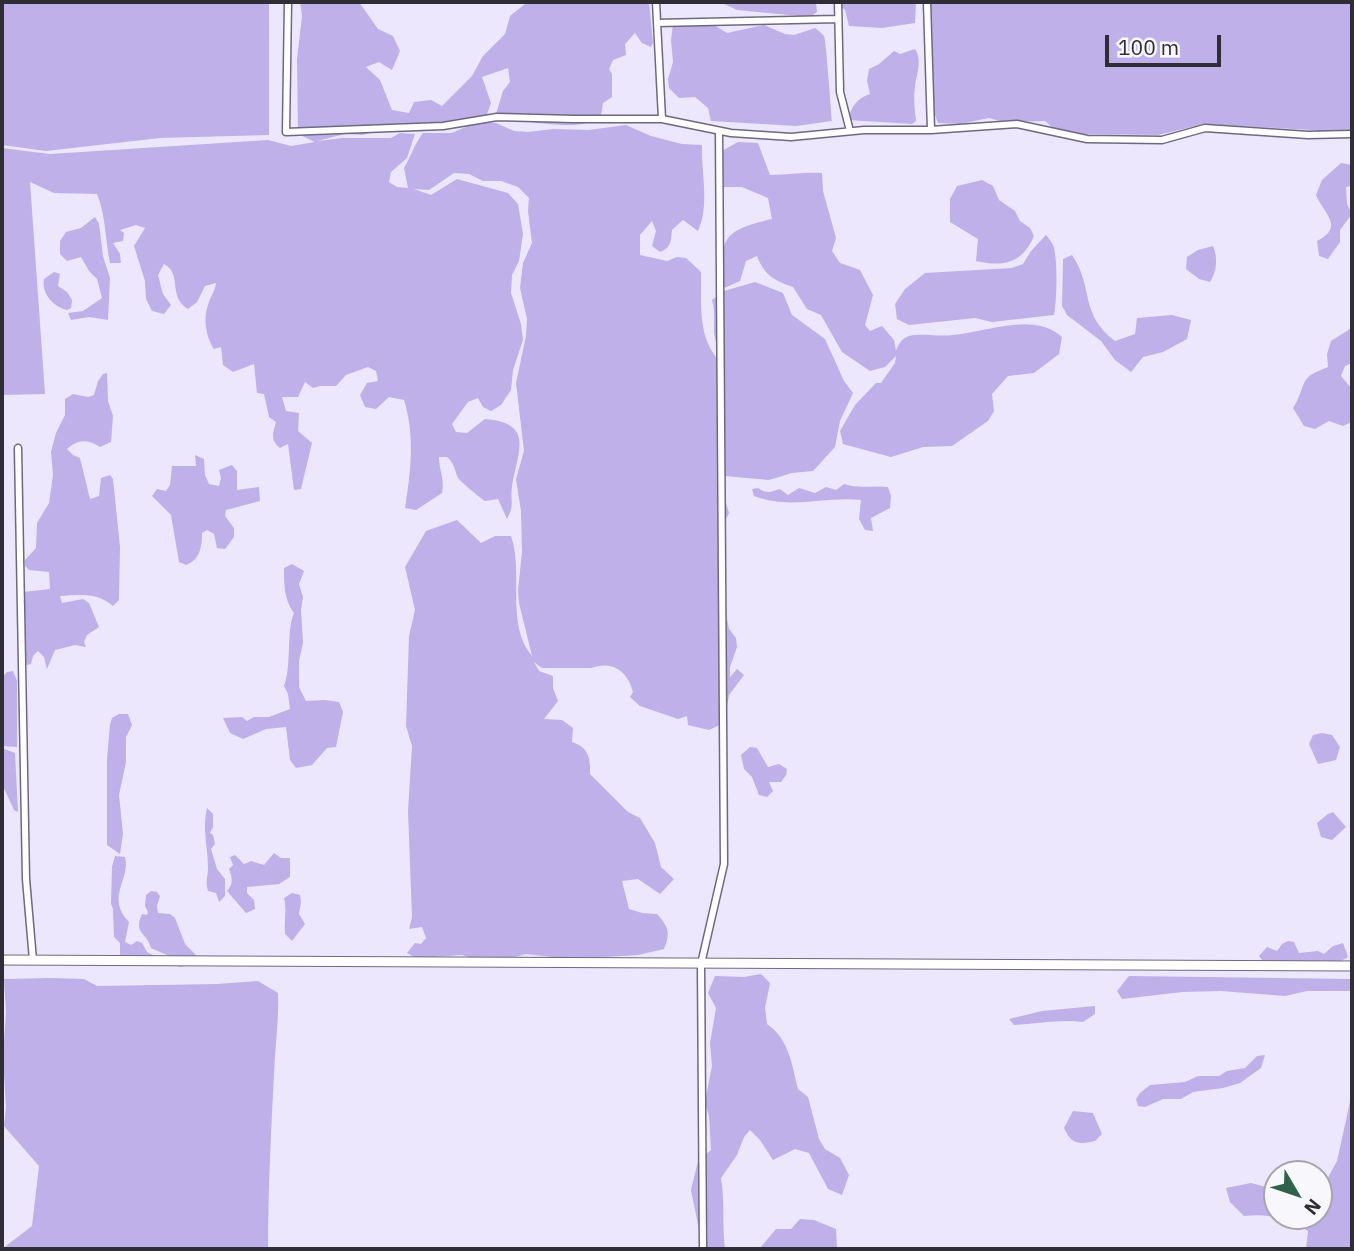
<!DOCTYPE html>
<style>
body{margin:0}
#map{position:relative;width:1354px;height:1251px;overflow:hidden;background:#ece7fc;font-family:"IBM Plex Sans",sans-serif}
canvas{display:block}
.frame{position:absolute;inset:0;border:4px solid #2f2d36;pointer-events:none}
.north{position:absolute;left:1263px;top:1160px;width:70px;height:70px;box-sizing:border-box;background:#f8f7fc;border:2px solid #a8a6ad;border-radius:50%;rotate:129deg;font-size:19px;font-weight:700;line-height:28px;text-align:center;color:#2f2d36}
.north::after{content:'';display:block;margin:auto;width:24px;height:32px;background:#2e6348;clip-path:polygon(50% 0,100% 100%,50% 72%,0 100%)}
.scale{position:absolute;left:1105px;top:35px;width:116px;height:32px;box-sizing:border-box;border:4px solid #2f2d36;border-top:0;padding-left:9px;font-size:21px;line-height:24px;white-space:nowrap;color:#2f2d36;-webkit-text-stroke:5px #f8f7fc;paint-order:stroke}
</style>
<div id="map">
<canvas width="1354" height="1251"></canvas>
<div class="frame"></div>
<div class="north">N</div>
<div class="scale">100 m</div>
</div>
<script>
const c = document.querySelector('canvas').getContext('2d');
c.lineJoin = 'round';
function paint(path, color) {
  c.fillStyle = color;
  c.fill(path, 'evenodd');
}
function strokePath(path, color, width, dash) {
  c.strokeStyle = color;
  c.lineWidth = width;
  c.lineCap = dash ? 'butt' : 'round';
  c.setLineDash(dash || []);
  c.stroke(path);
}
paint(new Path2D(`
 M2,2H269V135L160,138L46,151L2,145Z
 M300,2H359L378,29L393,36L400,51L392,70L379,62L366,67L380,80L392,110L409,113L414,102L431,100L442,106L472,76L483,56L505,34L510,16L525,4V2H649L653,43L651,47L642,43L635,33L625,44L626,55L613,60L609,69L612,74V97L603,103L601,115C596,118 591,121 586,123C570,129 512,121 496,114L503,91L510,82L508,68L482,77L491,103L486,117H477L456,124L383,130L362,135L345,134L317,141L343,138H391L400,133L415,134L407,158L391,172L389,182L397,187L408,188L404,168C411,156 415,143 423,133H452L477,122L496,123L514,131L528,132L553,129L589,130L626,125L651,136L682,144L702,145C701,173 710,205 698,231L683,220L672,230C671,241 671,248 660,252L652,246L656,231L652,221L640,235V255L667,261L677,257L686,258L701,272C702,302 697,332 716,357C720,346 713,339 714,328C714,317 715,311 712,300L724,291L755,282L783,293L792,315L825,339L844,381L853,393L840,421L835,447L813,471L792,473L769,480L724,476L723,493L729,513L724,523L726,562L723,598L729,629L736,638L737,647L730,667V677L737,669L744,675L729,695L724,723L709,730L688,725L687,716L678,719L640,706L630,697L633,692C628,671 612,660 591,668H542L534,662L539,671L553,676V688L558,701L544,719L562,720L573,728L572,742C588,747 591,758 590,774L628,812L640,818L655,843L661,867L674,879L660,894L638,879L622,881L629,909L642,913L657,914C668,926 671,933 664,949L638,955L606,957L561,958L526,954L511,958L475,960L462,955L416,958L407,953L415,943L421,944L426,938L422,927L409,929L412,917L408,811L412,746L406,726L409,636L415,610L405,567L426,531L457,520L481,543L495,536H511C524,573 505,624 532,656L519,603L518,590L522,552L521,511L516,479L524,451L516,383L526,336L527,319L520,288L523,263L532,243L528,211L529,198L518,187L501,181H483L469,174L454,173L429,190L414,189L431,195L457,179L508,193L518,204L523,234L519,261L512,275L511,293L521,324L523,340L513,370L511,390L501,405L491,411L483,407L478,398L468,402L452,424L456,432L467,433L485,419C536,423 517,453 512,487C510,501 515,505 507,519L498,499L485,501C481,499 459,480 458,478C454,469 455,464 447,457H439C439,471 445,479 442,493L416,510L405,508C411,472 415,435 404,400L389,397L376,409L365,407L360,395L367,383L378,381L376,371L368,367L346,375L336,386H320L313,388L305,382L298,397H282L286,411L299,413L298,431L312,443L301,489L294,490L288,444L280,448C270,440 273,433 276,422L269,417L264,394L257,393L254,364L233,372L223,365L221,347L214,349C206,338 203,318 208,305C210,297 215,292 216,283L205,286L197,302L188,309C167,296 183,274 164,264L158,275L163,294L171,305L164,314L152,311L146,299L145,281L134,246L145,228L136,225L120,230L124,233L123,241L113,243L120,254L121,263H110C105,240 106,216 97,194L54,193L30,182L45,394L2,395V148L50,154L268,140L291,146L315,142L298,134L297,59L302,16Z
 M720,2H816L817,12L810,17L737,10Z
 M836,2H916L915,23L882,28L849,26L845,10Z
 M929,2H1352V130L1327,135L1312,130L1204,124L1158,135L1076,134L1054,129L1045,121L1003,122L989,118L960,124L938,123L933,110Z
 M709,22L727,33L764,25L785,34L794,35L815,28C818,31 822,33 824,36C826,40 831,109 832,121L796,126L711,121L708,108L695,97L679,98L669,88L668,79L673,62L671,40L673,24Z
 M915,49C923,61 916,75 915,87C913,98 915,110 916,121L912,124L848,120C852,106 856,99 870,94L867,81L869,69L879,64L894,51L900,54Z
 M738,142L758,143L770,175C789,175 803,172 822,173L823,191L836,238L832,251L840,263L860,270L873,295L865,325L870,331L882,326L894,340L896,351C898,345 902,338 909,336C923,333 939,337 953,335C987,332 1034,311 1062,337L1059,354L1034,373L1008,376L992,394L994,411L988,421L952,446L923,447L891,457L843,444L840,431L855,405L876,383H881L895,363L896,356L885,367L870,371L842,352L821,315L807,309L793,287C775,281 764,275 757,256L746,261L740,281L722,289C721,239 720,231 772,219L768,198L742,187H722L720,152Z
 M1341,163L1352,165V186L1346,187L1347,204L1352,214L1340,230V242L1328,259L1319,256L1317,241C1345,227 1324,214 1316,195L1322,180Z
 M982,180L993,186L999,200L1015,211L1020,221L1030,228L1034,236C1022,264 1003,267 976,261L978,239L950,222V199L957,186Z
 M95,217L99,224L103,256L110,278L108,320L89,317L71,320L68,313L83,311L102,298L97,279L89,271L81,257L67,261L60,254V241L66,232L81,228Z
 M1046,235C1047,236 1053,244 1053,245C1058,257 1057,301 1054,315L992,322L975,318L909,325L897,319L895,304L905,289L925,273L1012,268L1023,264L1031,251Z
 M1213,246C1218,258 1217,271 1210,282L1199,279L1186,269L1187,257L1198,250Z
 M1072,255C1094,287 1079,314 1115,341L1135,334L1137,318L1172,315L1191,320L1187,339L1163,352L1143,357L1131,372L1115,360L1101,341L1067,315L1062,306L1063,259Z
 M54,272L60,274L58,286L67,292L72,300L71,308L67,310C54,307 41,294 44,279Z
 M1350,329L1352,330V363L1345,366L1341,376L1352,389V422L1343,426L1329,421L1315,429L1304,426L1293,408C1309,382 1296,379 1328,367L1327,354L1331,341Z
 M107,373L108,401L113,416L111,442L100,447C88,439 78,439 67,449L73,455L80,458L90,499L99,496L101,478L110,475L113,479L120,547L119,600L113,606C97,592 79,595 60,596L62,603L83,599L89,603L99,627L87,635L84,642L86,647L75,645L55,650L47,669L44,657L38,651L33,656L31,664L27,665L22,647L23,592L50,589L49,572L29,570L25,566V560L36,548L37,523L49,503L53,475L51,452L56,433L65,415V399L73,394L88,397L94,395L98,381L103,374Z
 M195,455L204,459L205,475L209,484L219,486L221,478L219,470L232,465L237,471V490L259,487L260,501L226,510L225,516L234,528V537L225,549L217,548L214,534L207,530L202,533C202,547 200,560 186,565L179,562L171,515L152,496L157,489L166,491L170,485L172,466H196Z
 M844,484C859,489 872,485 888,487L891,496L890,508L871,518L873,531L865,530L859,519L861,500C824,496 791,510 754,496L752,489L758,488C766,494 771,492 780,489L788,495L799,488L815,493L826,487L836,490Z
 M292,564L304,571L299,584L303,597L301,610L303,643L299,661V687L306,701L324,700L339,702L343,712L336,747L327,748L312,765L296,768L290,760L286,727L266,729L243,739L230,733L223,718L242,717L247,721L254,717H269L290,709L288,694L284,686C292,666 286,630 294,613C284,600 284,584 284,568Z
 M13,671L17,681V747L2,746V677L7,672Z
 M119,714H128L132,725L126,737V762L119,795L123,834L120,854L107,845V758L110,725L112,718Z
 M1322,733L1332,735L1340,747L1336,760L1318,764L1309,744L1313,735Z
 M750,747L757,748L768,767L779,764L787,769L786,775L781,782H769L773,791L767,797L759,795L752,777L744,769L741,755Z
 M2,748L15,753L18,812L14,810L2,784Z
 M207,808L213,814V827L210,833L213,835L215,844L211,849L217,869L225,879V896L219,902L216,893L208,891C205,881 208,877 208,868C208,847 202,829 207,808Z
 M1333,812L1346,827L1332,840L1321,837L1317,823L1328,814Z
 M274,853L281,858H290V877L279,884L247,887V893L254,900L255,909L246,913L227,891C234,883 232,878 229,869L233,865L230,857L235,855L244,864L251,861L264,865Z
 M115,856L125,857C131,879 105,897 129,922L125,942L131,945L137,941L142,943L147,952L155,956L154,960L129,962L120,955V943L114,937L113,909L111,904L112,867Z
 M151,891L157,892L160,896L157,906L158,913L170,914L175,918L185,944L200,959L192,965L179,967L176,959L151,948C147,932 133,934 142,914L147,915L148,912L145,906L146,895Z
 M292,893L300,895L301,902L299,914L305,924L292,941L285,934C284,921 287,910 284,898Z
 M1288,941L1294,942L1299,953L1318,951L1324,954L1333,946L1343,943L1348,957L1336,964L1263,961L1259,956L1267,947L1277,951L1282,944Z
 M761,974L770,983L765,1008L767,1024C789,1039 792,1065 798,1089L808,1097L819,1139L825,1149L840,1158L849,1175L842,1195L828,1189L809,1153L795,1149L773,1160L760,1140L750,1130L744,1137L737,1155L721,1178C725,1202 722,1225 725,1249H703L691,1190L698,1161L711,1150L709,1116L705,1102L712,1066L710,1043L716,1008L708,993L715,976L744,977Z
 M1129,976L1352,979V991H1307L1285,996L1221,991L1182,992L1122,999L1117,991Z
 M50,978L84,979L97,986L217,984L258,981L278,993C279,1020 275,1047 274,1074C271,1133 268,1191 268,1249H2L32,1226L39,1166L4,1126L6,1107L3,1056L6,1012L4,979Z
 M1095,1006V1014L1083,1022C1059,1019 1037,1024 1014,1025L1009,1019L1042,1011Z
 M1265,1055L1261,1068L1240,1083L1223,1088L1193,1092L1181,1099H1163L1145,1107L1138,1106L1136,1099L1140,1093L1150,1085L1185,1082L1198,1076H1219L1227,1071L1245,1068L1257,1056Z
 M1352,1093V1249H1306L1308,1231C1288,1218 1267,1213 1244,1216L1230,1202L1226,1188L1251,1183L1277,1190V1216H1319V1194L1337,1161Z
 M1073,1111L1093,1113L1102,1134L1095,1141C1079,1145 1071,1144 1064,1128Z
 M800,1219L814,1220L836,1229L837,1249H744L760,1248L776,1229H791Z`), '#bfb0e9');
const street = new Path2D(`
 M288,2L286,132L443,126L497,117L574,119H662
 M656,2L662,119L731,133L791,137L864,130H931L1017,124L1087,139L1162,140L1205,128L1308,135L1352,134
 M838,2L840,92L850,131
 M927,2L931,130
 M657,23L838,19
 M18,448L26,879L33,960
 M703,1249L701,964L724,864L719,131`);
const secondary = new Path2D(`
 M2,960L1352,966`);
strokePath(street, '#6f697f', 9);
strokePath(secondary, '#6f697f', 11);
strokePath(street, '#fff', 6);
strokePath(secondary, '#fff', 9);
</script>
